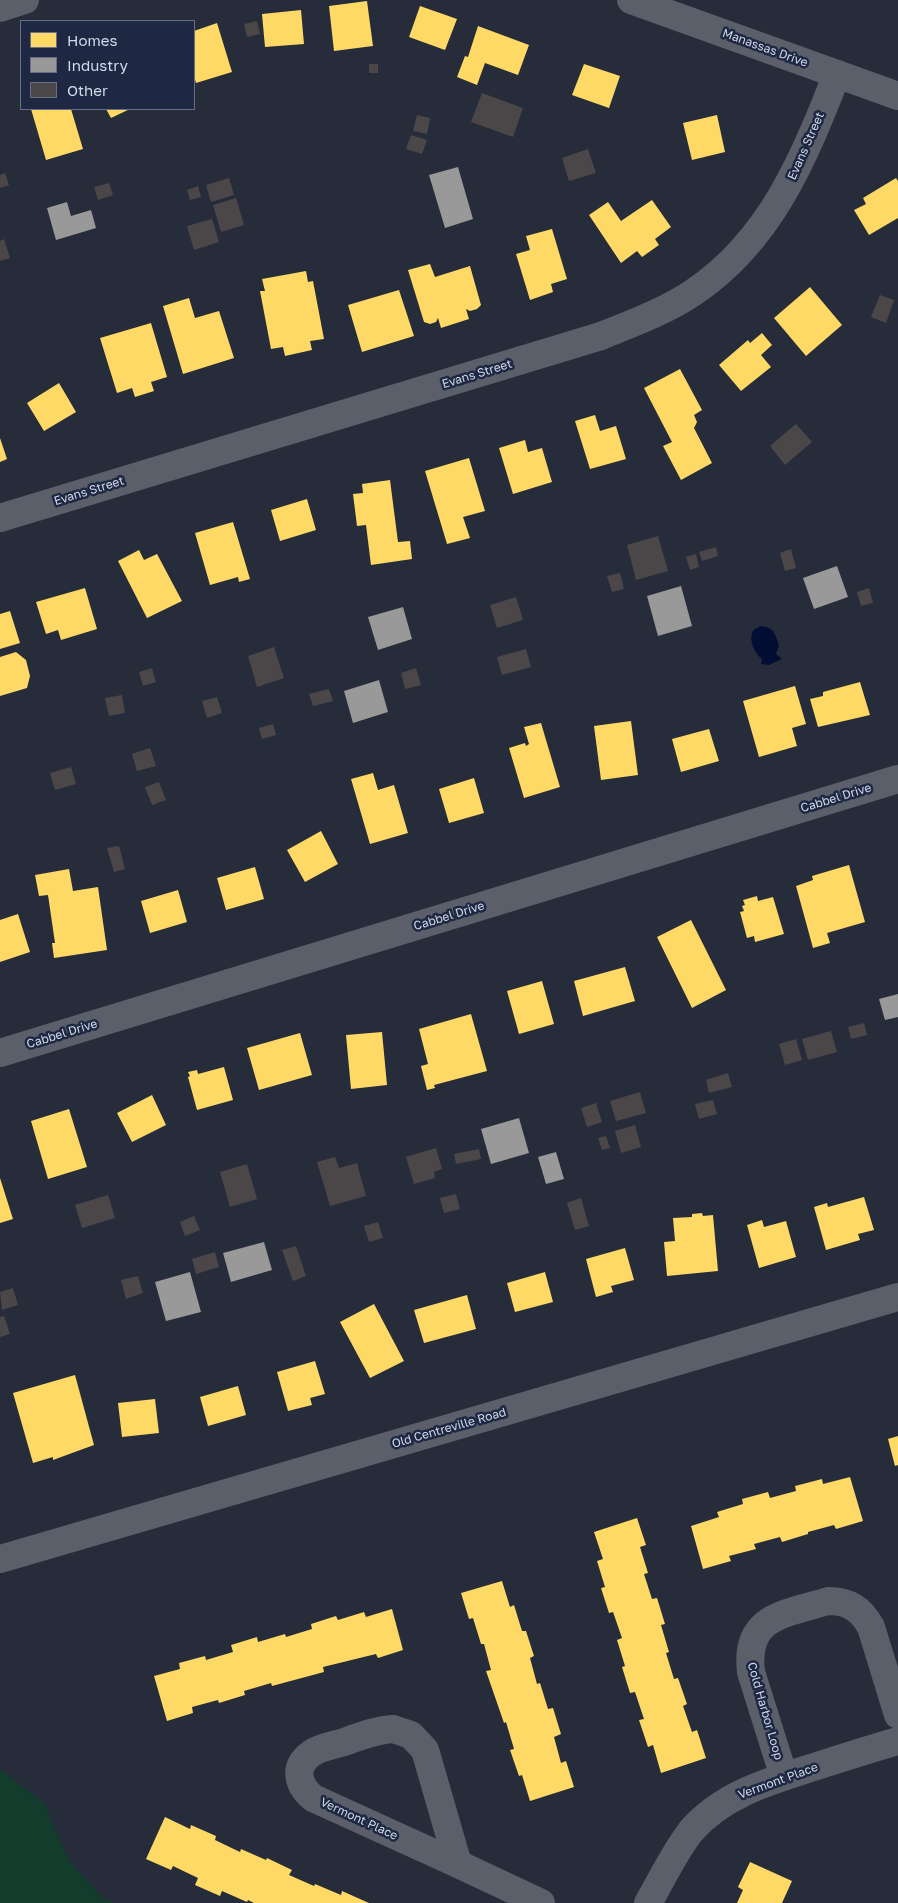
<!DOCTYPE html>
<style>
body{margin:0}
#map{position:relative;width:898px;height:1903px;overflow:hidden;background:#262c3a;font-family:"Golos Text",sans-serif}
canvas{display:block}
.legend{position:absolute;left:20px;top:20px;width:175px;height:90px;box-sizing:border-box;background:#1e2842;border:1px solid #666f85;margin:0;padding:6px 9px;list-style:none;font-size:15px;color:#d1d9ea}
.legend li{display:flex;align-items:center;gap:10px;height:25px}
.legend b{width:25px;border:1px solid #666f85}
</style>
<div id="map">
<canvas width="898" height="1903"></canvas>
<ul class="legend">
<li><b style="height:14px;background:#ffd966"></b>Homes</li>
<li><b style="height:14px;background:#999"></b>Industry</li>
<li><b style="height:14px;background:#4b4748"></b>Other</li>
</ul>
</div>
<script>
const c = document.querySelector('canvas').getContext('2d');
c.lineJoin = 'round';
function paint(path, color) {
  c.fillStyle = color;
  c.fill(path, 'evenodd');
}
function strokePath(path, color, width, dash) {
  c.strokeStyle = color;
  c.lineWidth = width;
  c.lineCap = dash ? 'butt' : 'round';
  c.setLineDash(dash || []);
  c.stroke(path);
}
function label(font, color, halo, rows, align = 'center') {
  c.font = font + ' "Golos Text",sans-serif';
  c.lineWidth = 5;
  c.setLineDash([]);
  c.textBaseline = 'middle';
  c.strokeStyle = halo;
  c.fillStyle = color;
  for (const [text, x, y, turn = 0] of rows) {
    c.save();
    c.translate(x, y);
    c.rotate((+turn || 0) * Math.PI / 180);
    c.textAlign = isNaN(turn) ? turn : align;
    if (halo) c.strokeText(text, 0, 0);
    c.fillText(text, 0, 0);
    c.restore();
  }
}
paint(new Path2D(`
 M0,1769L45,1804L55,1830L71,1863L103,1898L113,1903H0Z`), '#133c2c');
paint(new Path2D(`
 M761,626C774,627 776,635 779,646L776,654L782,659L769,665L761,664L762,659C755,654 747,638 754,630C756,628 759,627 761,626Z`), '#040e34');
paint(new Path2D(`
 M367,1L373,46L334,51L329,6Z
 M420,6L457,19L445,50L409,37Z
 M301,10L304,44L265,47L262,14Z
 M217,23L232,72L196,83L194,76V31Z
 M478,26L529,45L518,75L485,63L477,85L457,77L465,56L468,57Z
 M584,64L620,76L609,108L572,95Z
 M31,109H71L83,149L46,160Z
 M106,109H130L111,118Z
 M717,115L725,152L692,160L683,123Z
 M896,178L898,181V218L869,235L854,210L866,204L863,198Z
 M652,200L671,227L655,239L659,245L642,257L637,251L621,263L589,215L608,202L621,221Z
 M552,229L567,279L551,284L553,292L530,300L516,254L530,250L526,236Z
 M430,264L435,277L470,266L481,305L477,309L470,311L466,309L469,319L441,328L438,318L436,322L430,324L424,322L408,270Z
 M306,271L308,282L313,281L324,339L310,341L312,350L285,356L283,347L271,349L260,291H265L262,279Z
 M810,287L842,325L806,356L774,318Z
 M399,290L414,336L362,352L348,305Z
 M189,298L195,318L219,311L234,358L183,374L163,306Z
 M151,323L167,377L151,382L154,391L135,397L132,388L117,393L100,338Z
 M762,333L772,345L761,355L771,367L741,391L719,365L748,340L750,343Z
 M680,369L702,410L694,415L697,422L694,428L712,463L681,480L663,446L672,442L644,388Z
 M59,383L76,412L44,431L27,403Z
 M595,415L600,431L616,426L626,459L590,469L575,421Z
 M0,438L7,459L0,462Z
 M525,440L528,452L542,448L552,482L513,494L499,448Z
 M469,458L485,511L463,517L470,538L447,544L425,471Z
 M390,480L398,542L410,541L412,559L371,565L366,525L357,526L353,494L363,493L362,484Z
 M307,499L316,530L280,541L271,510Z
 M233,522L250,579L239,582L238,577L210,585L195,533Z
 M139,550L144,560L157,554L182,601L147,618L118,561Z
 M85,588L97,629L61,640L58,630L46,634L36,602Z
 M10,611L20,643L0,649V614Z
 M16,652L26,660L30,676L27,688L0,696V657Z
 M860,682L870,715L818,727L810,699L823,696V692Z
 M795,686L806,724L792,728L797,746L759,757L743,701Z
 M631,721L638,775L601,780L594,726Z
 M541,723L560,787L524,798L509,748L525,743L526,746L529,744L524,727Z
 M709,729L719,761L681,772L672,739Z
 M373,773L378,790L394,785L408,833L370,844L351,779Z
 M474,778L484,813L449,823L439,789Z
 M321,831L338,864L305,882L287,850Z
 M849,865L865,922L827,933L830,943L813,948L796,886L813,880L812,876Z
 M255,867L264,899L226,910L217,878Z
 M69,869L73,891L98,887L107,950L54,958L52,943H55L48,895L39,896L35,875Z
 M178,890L187,922L150,933L141,901Z
 M757,896L758,901L773,897L784,934L755,942L754,936L747,938L740,912L744,911L742,906L745,905L743,900Z
 M18,914L30,952L0,962V920Z
 M691,920L726,990L692,1008L657,937Z
 M625,967L635,1001L583,1016L574,981Z
 M542,981L554,1024L519,1034L507,991Z
 M471,1014L487,1071L434,1085L435,1088L427,1090L421,1066L428,1064L419,1029Z
 M382,1032L387,1085L351,1089L346,1035Z
 M300,1033L312,1075L259,1090L247,1048Z
 M224,1067L233,1100L197,1110L188,1077L190,1076L188,1072L197,1070L198,1074Z
 M152,1095L166,1125L132,1142L117,1113Z
 M69,1109L87,1167L48,1179L31,1121Z
 M0,1178L13,1219L0,1223Z
 M864,1197L874,1230L858,1234L860,1240L826,1250L814,1207L827,1203L828,1207Z
 M702,1213L703,1216L713,1215L718,1271L667,1276L664,1242L675,1241L673,1218L692,1217V1214Z
 M762,1220L764,1227L786,1221L796,1257L759,1268L747,1225Z
 M625,1248L634,1280L611,1286L613,1292L596,1297L586,1259Z
 M545,1272L553,1302L515,1312L507,1283Z
 M467,1295L476,1329L424,1343L414,1310Z
 M374,1304L404,1361L370,1378L340,1322Z
 M315,1361L325,1394L310,1398L312,1405L288,1411L277,1372Z
 M75,1375L94,1445L53,1460V1457L33,1463L13,1393Z
 M238,1386L246,1415L208,1426L200,1397Z
 M155,1399L159,1433L122,1437L118,1403Z
 M898,1436V1465L895,1466L888,1439Z
 M850,1477L863,1521L836,1529L834,1525L808,1532V1534L782,1542L780,1537L754,1544L756,1549L729,1556L731,1561L703,1569L691,1526L719,1517L717,1512L743,1504L742,1499L768,1492L770,1498L796,1491L795,1486L822,1479L823,1484Z
 M637,1518L646,1545L640,1547L648,1573L644,1574L652,1599L657,1598L665,1624L661,1625L669,1652L666,1653L674,1679L678,1678L687,1704L683,1706L692,1732L697,1730L706,1758L661,1773L653,1745L648,1747L639,1720L644,1719L635,1692L630,1693L622,1667L625,1666L617,1640L622,1638L613,1612L609,1613L601,1588L605,1587L597,1561L603,1559L594,1532Z
 M502,1581L510,1607L514,1605L522,1631H526L534,1656L530,1658L537,1684L540,1683L548,1709L553,1708L561,1734L554,1737L561,1763L566,1761L574,1787L530,1801L522,1775L519,1776L510,1750L514,1749L506,1722L504,1723L486,1671L491,1670L484,1644H481L473,1618L469,1619L461,1593Z
 M392,1609L403,1650L378,1658L376,1654L323,1667L324,1672L272,1686L271,1683L244,1691L245,1695L219,1703L218,1700L192,1707L193,1713L167,1721L154,1676L180,1669L179,1663L205,1656L206,1660L233,1652L231,1645L257,1637L258,1642L285,1634L286,1637L312,1629L311,1624L336,1616L338,1620L364,1612L366,1617Z
 M165,1817L190,1829L191,1825L216,1836L215,1840L240,1852L241,1849L266,1860L267,1858L292,1870L289,1875L314,1886L315,1884L341,1895L342,1891L369,1903H254L248,1900L247,1902L222,1891L220,1896L195,1885L198,1878L173,1866L171,1870L146,1859Z
 M750,1862L792,1881L782,1903H737L743,1890L738,1887Z`), '#ffd966');
paint(new Path2D(`
 M458,167L473,219L445,228L429,175Z
 M67,202L71,216L91,210L96,228L56,240L47,208Z
 M837,566L848,597L814,609L803,578Z
 M681,586L692,626L658,636L647,596Z
 M403,607L412,639L378,650L368,617Z
 M379,680L388,712L353,723L344,691Z
 M898,994V1017L885,1020L879,999Z
 M519,1118L529,1153L491,1164L481,1129Z
 M556,1152L564,1179L546,1184L538,1157Z
 M264,1242L272,1270L231,1282L223,1253Z
 M190,1272L201,1312L166,1321L155,1282Z`), '#999');
paint(new Path2D(`
 M257,21L260,34L247,37L244,24Z
 M369,64H378V73H369Z
 M482,93L523,108L513,137L471,122Z
 M417,115L430,118L427,134L413,131Z
 M411,135L427,140L422,154L406,149Z
 M588,149L596,173L569,181L562,158Z
 M5,173L9,185L0,188V175Z
 M229,178L234,195L211,202L206,185Z
 M109,183L113,195L98,200L94,187Z
 M198,186L201,197L190,200L187,190Z
 M236,198L244,225L221,232L213,205Z
 M212,219L219,242L194,250L187,226Z
 M4,239L10,258L0,261V241Z
 M880,295L894,300L886,323L871,317Z
 M796,424L812,442L785,465L770,446Z
 M658,536L668,571L636,580L627,545Z
 M716,547L718,556L702,561L699,552Z
 M791,549L796,568L785,571L780,553Z
 M696,554L699,567L690,570L686,557Z
 M620,573L624,589L612,592L607,576Z
 M869,588L873,603L861,606L857,592Z
 M516,597L523,620L497,628L490,605Z
 M274,647L284,678L257,687L248,656Z
 M526,649L531,667L502,675L497,657Z
 M152,668L156,682L143,686L139,672Z
 M416,668L421,685L405,689L401,673Z
 M329,689L333,701L313,706L309,694Z
 M122,695L125,713L109,716L105,698Z
 M217,697L222,713L207,718L202,701Z
 M273,724L276,735L262,739L259,728Z
 M150,748L156,766L137,771L132,754Z
 M71,767L76,784L55,790L50,773Z
 M159,782L166,800L152,805L145,787Z
 M119,846L125,869L114,872L107,848Z
 M864,1023L867,1035L851,1039L848,1027Z
 M831,1031L837,1052L808,1060L802,1039Z
 M796,1039L802,1060L785,1065L779,1044Z
 M728,1073L732,1087L709,1093L706,1080Z
 M640,1092L646,1113L616,1121L610,1101Z
 M713,1100L717,1114L699,1119L695,1104Z
 M596,1103L602,1122L587,1127L581,1108Z
 M635,1125L641,1147L621,1153L615,1131Z
 M606,1136L610,1148L602,1150L598,1138Z
 M436,1148L442,1169L434,1172L435,1178L414,1184L406,1157Z
 M479,1149L481,1159L456,1164L454,1154Z
 M335,1157L339,1168L357,1163L366,1196L330,1206L317,1162Z
 M247,1164L257,1199L230,1207L220,1172Z
 M456,1194L460,1209L444,1213L440,1198Z
 M108,1195L115,1218L82,1228L75,1205Z
 M581,1198L589,1226L575,1230L567,1203Z
 M194,1216L200,1230L185,1236L180,1222Z
 M378,1222L383,1238L369,1242L364,1226Z
 M296,1246L306,1276L293,1281L282,1250Z
 M215,1252L219,1267L196,1274L192,1259Z
 M138,1276L143,1293L126,1299L121,1280Z
 M13,1288L18,1305L2,1310L0,1292Z
 M4,1316L10,1334L0,1337V1317Z`), '#4b4748');
strokePath(new Path2D(`
 M0,518L601,336C633,323 666,311 694,292C771,240 804,158 837,74
 M0,1053L898,779
 M393,1729L411,1735L425,1750L458,1864L313,1798C298,1785 292,1767 312,1753C320,1747 335,1745 344,1742C361,1736 376,1730 393,1729Z
 M784,1777L751,1672C744,1615 786,1614 828,1601C849,1601 861,1609 871,1627L898,1715
 M458,1864L541,1903
 M648,1903C662,1879 674,1853 691,1831C723,1794 770,1781 814,1767C842,1758 870,1749 898,1741`), '#5b5f6a', 28);
strokePath(new Path2D(`
 M631,0L898,96
 M0,8L25,0
 M0,1559L898,1297`), '#5b5f6a', 28);
label('12px', '#d1d9ea', '#1e2842', [
 ["Manassas Drive",765,48,20],
 ["Evans Street",806,146,-66],
 ["Evans Street",477,374,-17],
 ["Evans Street",89,491,-17],
 ["Cabbel Drive",836,798,-17],
 ["Cabbel Drive",449,916,-17],
 ["Cabbel Drive",62,1034,-17],
 ["Old Centreville Road",449,1428,-16],
 ["Cold Harbor Loop",765,1711,74],
 ["Vermont Place",778,1781,-20],
 ["Vermont Place",359,1819,25]
]);
</script>
